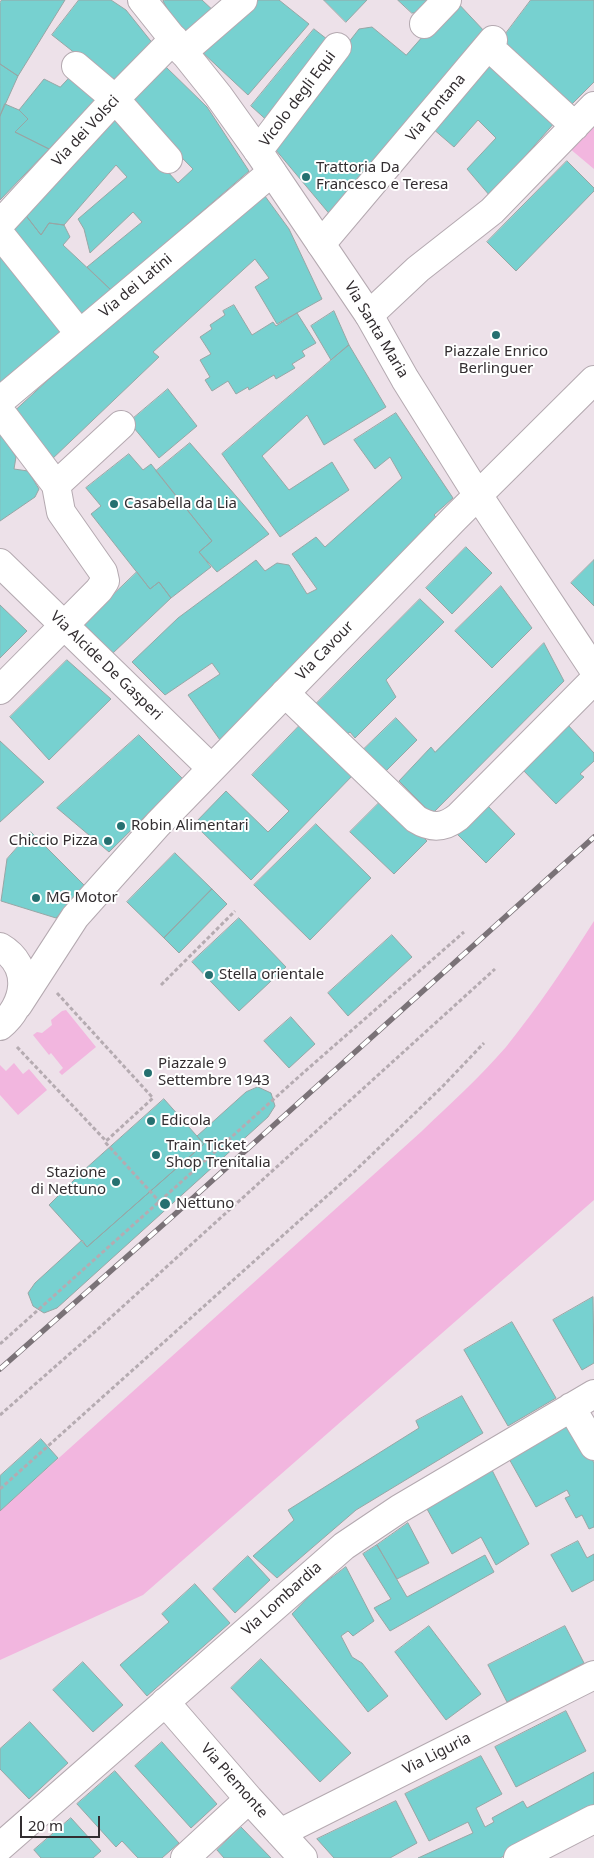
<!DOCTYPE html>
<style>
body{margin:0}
#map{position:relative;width:594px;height:1858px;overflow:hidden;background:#ede1e9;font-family:"Noto Sans",sans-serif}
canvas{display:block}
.scale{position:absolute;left:20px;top:1816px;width:80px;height:22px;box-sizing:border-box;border:2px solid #322d30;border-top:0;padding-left:6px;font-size:15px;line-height:18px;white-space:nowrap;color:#322d30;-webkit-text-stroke:4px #fff;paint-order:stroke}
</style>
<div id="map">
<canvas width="594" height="1858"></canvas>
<div class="scale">20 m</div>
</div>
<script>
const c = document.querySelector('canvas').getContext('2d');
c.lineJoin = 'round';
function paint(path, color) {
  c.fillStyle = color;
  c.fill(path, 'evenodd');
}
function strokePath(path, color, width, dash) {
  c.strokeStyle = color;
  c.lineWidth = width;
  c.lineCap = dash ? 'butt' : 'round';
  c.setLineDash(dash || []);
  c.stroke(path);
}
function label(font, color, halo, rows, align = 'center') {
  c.font = font + ' "Noto Sans",sans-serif';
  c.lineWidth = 4;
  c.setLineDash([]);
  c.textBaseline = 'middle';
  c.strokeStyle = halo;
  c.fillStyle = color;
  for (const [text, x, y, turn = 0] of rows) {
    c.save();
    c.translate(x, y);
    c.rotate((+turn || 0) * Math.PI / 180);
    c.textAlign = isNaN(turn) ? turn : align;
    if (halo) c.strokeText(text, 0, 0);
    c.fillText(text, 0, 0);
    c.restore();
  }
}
paint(new Path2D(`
 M594,122V169L569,148Z
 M594,921V1200L143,1595L0,1660V1511L422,1131C450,1104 480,1077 506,1047C538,1007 567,964 594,921Z
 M66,1010L96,1047L62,1075L59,1072L63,1068L51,1053L49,1055L33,1035L37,1032L42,1033L52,1025L51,1020L62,1011Z
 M14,1063L23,1074L29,1069L47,1090L18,1115L0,1095V1065L6,1071Z`), '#f2b6df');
const building = new Path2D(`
 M2,0H65L18,76L0,64V3Z
 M79,0H111L126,10L154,45L114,84L52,35Z
 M165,0H202L217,14L189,39L175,23L163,1Z
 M256,0H279L309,24L248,95L201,51Z
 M324,0H367L346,22Z
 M398,0H436L428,11L412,13Z
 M455,0L486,33L332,217L270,143L359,29L372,27L406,55Z
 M531,0H594V82L568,108L498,44Z
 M314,29L332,43L272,125L251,106Z
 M489,58L556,121L490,196L467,169L496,138L478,120L454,147L432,128Z
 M0,64L18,76L0,116Z
 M166,67L207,107L249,171L111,290L87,267L142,222L133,212L90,253L84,229L78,219L127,177L116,165L64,225L49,223L41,235L24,213L115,114L178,183L193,169L128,103Z
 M72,75L99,97L49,149L15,132L28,119L19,110L44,79L60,87Z
 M5,104L19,110L28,119L15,132L49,149L0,200V116Z
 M567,161L594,188V191L516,271L487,242Z
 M262,192L289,229L322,299L277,324L255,287L269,278L255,259L153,352L159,357L50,461L8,417L117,316L120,318Z
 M24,213L41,235L49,223L64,225L70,237L63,245L111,290L80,319L1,229Z
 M0,241L71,333L4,387L0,382Z
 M234,305L252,335L273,322L276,326L297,313L316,343L302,351L305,356L292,364L295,368L276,379L274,375L249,390L248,387L236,394L228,381L212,391L205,380L210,377L200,360L211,354L200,337L212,329L210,325L225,315L223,311Z
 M334,311L349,345L331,360L311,326Z
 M349,345L386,407L324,445L307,415L262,456L289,490L332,462L349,490L280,537L222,454Z
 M168,389L197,426L159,458L129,422Z
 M396,413L453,498L434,515L439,520L395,559L400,563L384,576L382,573L338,621L220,740L188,695L220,674L212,663L165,695L132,662L178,618L256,560L265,571L277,563L289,565L307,594L317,589L292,554L316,537L325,547L402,478L390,457L375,469L354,440Z
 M0,432L16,457L14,469L28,471L39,489L35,497L0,521Z
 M190,443L269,534L217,572L199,552L212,541L156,471Z
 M129,454L143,470L151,464L212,541L199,552L211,567L171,598L159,582L150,589L91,514L101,506L86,488Z
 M466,547L492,573L452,614L426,588Z
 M594,560V606L571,583Z
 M137,572L150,589L159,582L171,598L113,653L83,624Z
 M501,586L532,628L492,668L455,631Z
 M420,599L444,622L386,680L396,697L355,738L350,732L345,736L314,706Z
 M0,605L27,631L0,658Z
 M544,643L564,681L432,814L399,781L431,747L435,752Z
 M67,660L111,699L49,760L10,717Z
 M396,718L417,740L384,773L362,751Z
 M303,722L355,773L251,880L194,824L226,791L268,832L289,811L252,775Z
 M567,724L594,753V761L580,774L584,777L556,804L521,768Z
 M139,735L183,779L109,852L57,808Z
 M0,741L44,782L0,822Z
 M384,798L427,841L394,874L350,832Z
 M486,804L515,834L486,863L457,834Z
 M316,824L371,878L310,940L254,885Z
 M31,832L85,886L56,918L1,901L7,859Z
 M175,853L212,889L164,938L127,902Z
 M212,889L227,904L179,953L164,938Z
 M239,918L286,967L239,1011L192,962Z
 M392,935L412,957L348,1016L328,993Z
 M291,1017L315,1044L289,1068L264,1041Z
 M258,1087L271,1093L275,1106L268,1117L57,1308L44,1313L33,1306L28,1293L35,1283L82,1240L87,1247L204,1144L197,1136L246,1092Z
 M164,1099L204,1144L87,1247L49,1205L83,1171Z
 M593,1297L594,1363L582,1370L553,1320Z
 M512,1322L556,1398L508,1426L464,1350Z
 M462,1396L483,1433L356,1510L277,1578L253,1556L294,1520L288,1510L419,1428L416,1421Z
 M572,1422L594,1463V1527L589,1529L582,1515L576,1518L565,1498L570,1496L567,1490L536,1507L508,1457Z
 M41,1439L58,1458L0,1511V1476Z
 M492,1470L529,1544L496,1565L481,1537L452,1554L427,1509Z
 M408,1523L429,1563L397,1579L377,1545Z
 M578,1541L587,1558L594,1554V1580L572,1592L551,1555Z
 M377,1545L407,1597L485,1555L494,1572L390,1631L374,1608L391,1599L363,1554Z
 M248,1556L270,1580L235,1613L213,1589Z
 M346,1567L374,1621L353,1636L348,1631L341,1636L352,1657L362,1663L388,1696L368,1712L292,1614L315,1590Z
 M195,1584L230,1623L147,1696L120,1665L169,1622L162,1614Z
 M429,1626L481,1694L446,1720L395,1652Z
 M565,1626L584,1663L507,1702L488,1665Z
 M261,1659L351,1753L320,1782L231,1688Z
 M83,1662L123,1705L93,1732L53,1690Z
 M566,1711L586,1751L516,1787L495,1747Z
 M30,1722L68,1763L29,1799L0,1769V1749Z
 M162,1742L217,1804L191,1828L135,1766Z
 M481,1756L502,1794L476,1808L485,1827L494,1822L492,1818L523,1801L527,1808L594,1772V1810L500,1858H418L473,1833L468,1822L429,1841L405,1794Z
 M115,1771L179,1843L162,1858H138L122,1841L116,1847L77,1804Z
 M396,1801L417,1843L390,1858H334L317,1839Z
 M71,1818L101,1851L93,1858H41L34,1850Z
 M241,1827L271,1858H224L217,1850Z`);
paint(building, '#77d1d0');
strokePath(building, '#97a6a5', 1);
const minor = new Path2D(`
 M424,24L447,0
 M488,46L575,126
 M183,52L243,0
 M76,66L115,99L168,159
 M258,151L337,47
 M0,224L115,99L174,39
 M0,234L79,333
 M321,244L493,40
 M369,315L418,269L492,211L594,106
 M0,401L272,172
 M0,411L56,485L61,512L103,572L105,581L99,590L0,690
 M56,485L121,425
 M0,563L211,768
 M285,693L416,819C432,829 444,828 458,817L594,680
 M571,1407L594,1446
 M165,1702L249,1799L303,1858
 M280,1833L594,1675
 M0,1847L344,1546L399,1509L594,1394
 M185,1858L249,1799
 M518,1858L594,1819`);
const major = new Path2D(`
 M142,0L218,95L258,151L369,315L405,379L470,483L594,670
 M0,947C33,966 26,1005 0,1026
 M18,1005L75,917L158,824L454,519L594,380`);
strokePath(minor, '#b4a9b0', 30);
strokePath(major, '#b4a9b0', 30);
strokePath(new Path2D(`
 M161,985L235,911
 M57,993L153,1098L105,1142L159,1201
 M17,1047L106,1141
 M0,1344L303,1073L464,932
 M0,1415L98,1329L495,969
 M0,1489L356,1170L442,1087L484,1043`), '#b5abb1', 3, [4, 2.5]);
strokePath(minor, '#fff', 28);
strokePath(major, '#fff', 28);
const rail = new Path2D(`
 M0,1369L174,1215L594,837`);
strokePath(rail, '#7a7277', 5.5);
strokePath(rail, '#fff', 4, [11]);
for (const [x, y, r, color] of [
 [306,177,5,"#257070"],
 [496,335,5,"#257070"],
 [114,504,5,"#257070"],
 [121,826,5,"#257070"],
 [108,841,5,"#257070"],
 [36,898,5,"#257070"],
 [209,975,5,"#257070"],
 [148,1073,5,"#257070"],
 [151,1121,5,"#257070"],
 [156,1155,5,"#257070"],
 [116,1182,5,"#257070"],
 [165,1204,6,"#257070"]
]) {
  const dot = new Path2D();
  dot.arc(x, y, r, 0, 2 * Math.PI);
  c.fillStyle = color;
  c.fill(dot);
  strokePath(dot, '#fff', 2);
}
label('15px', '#322d30', '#fff', [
 ["Vicolo degli Equi",298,99,-53],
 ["Via Fontana",436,108,-50],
 ["Via dei Volsci",86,131,-47],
 ["Via dei Latini",136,286,-40],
 ["Via Santa Maria",376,330,59],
 ["Via Cavour",325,651,-46],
 ["Via Alcide De Gasperi",106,666,44],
 ["Via Lombardia",282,1599,-42],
 ["Via Liguria",437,1754,-27],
 ["Via Piemonte",234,1781,49]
]);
label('15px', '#322d30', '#fff', [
 ["Trattoria Da",316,168],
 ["Francesco e Teresa",316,185],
 ["Piazzale Enrico",496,352,"center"],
 ["Berlinguer",496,369,"center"],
 ["Casabella da Lia",124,504],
 ["Robin Alimentari",131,826],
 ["Chiccio Pizza",98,841,"right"],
 ["MG Motor",46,898],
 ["Stella orientale",219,975],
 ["Piazzale 9",158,1064],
 ["Settembre 1943",158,1081],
 ["Edicola",161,1121],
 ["Train Ticket",166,1146],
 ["Shop Trenitalia",166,1163],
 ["Stazione",106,1173,"right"],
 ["di Nettuno",106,1190,"right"],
 ["Nettuno",176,1204]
], 'left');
</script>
